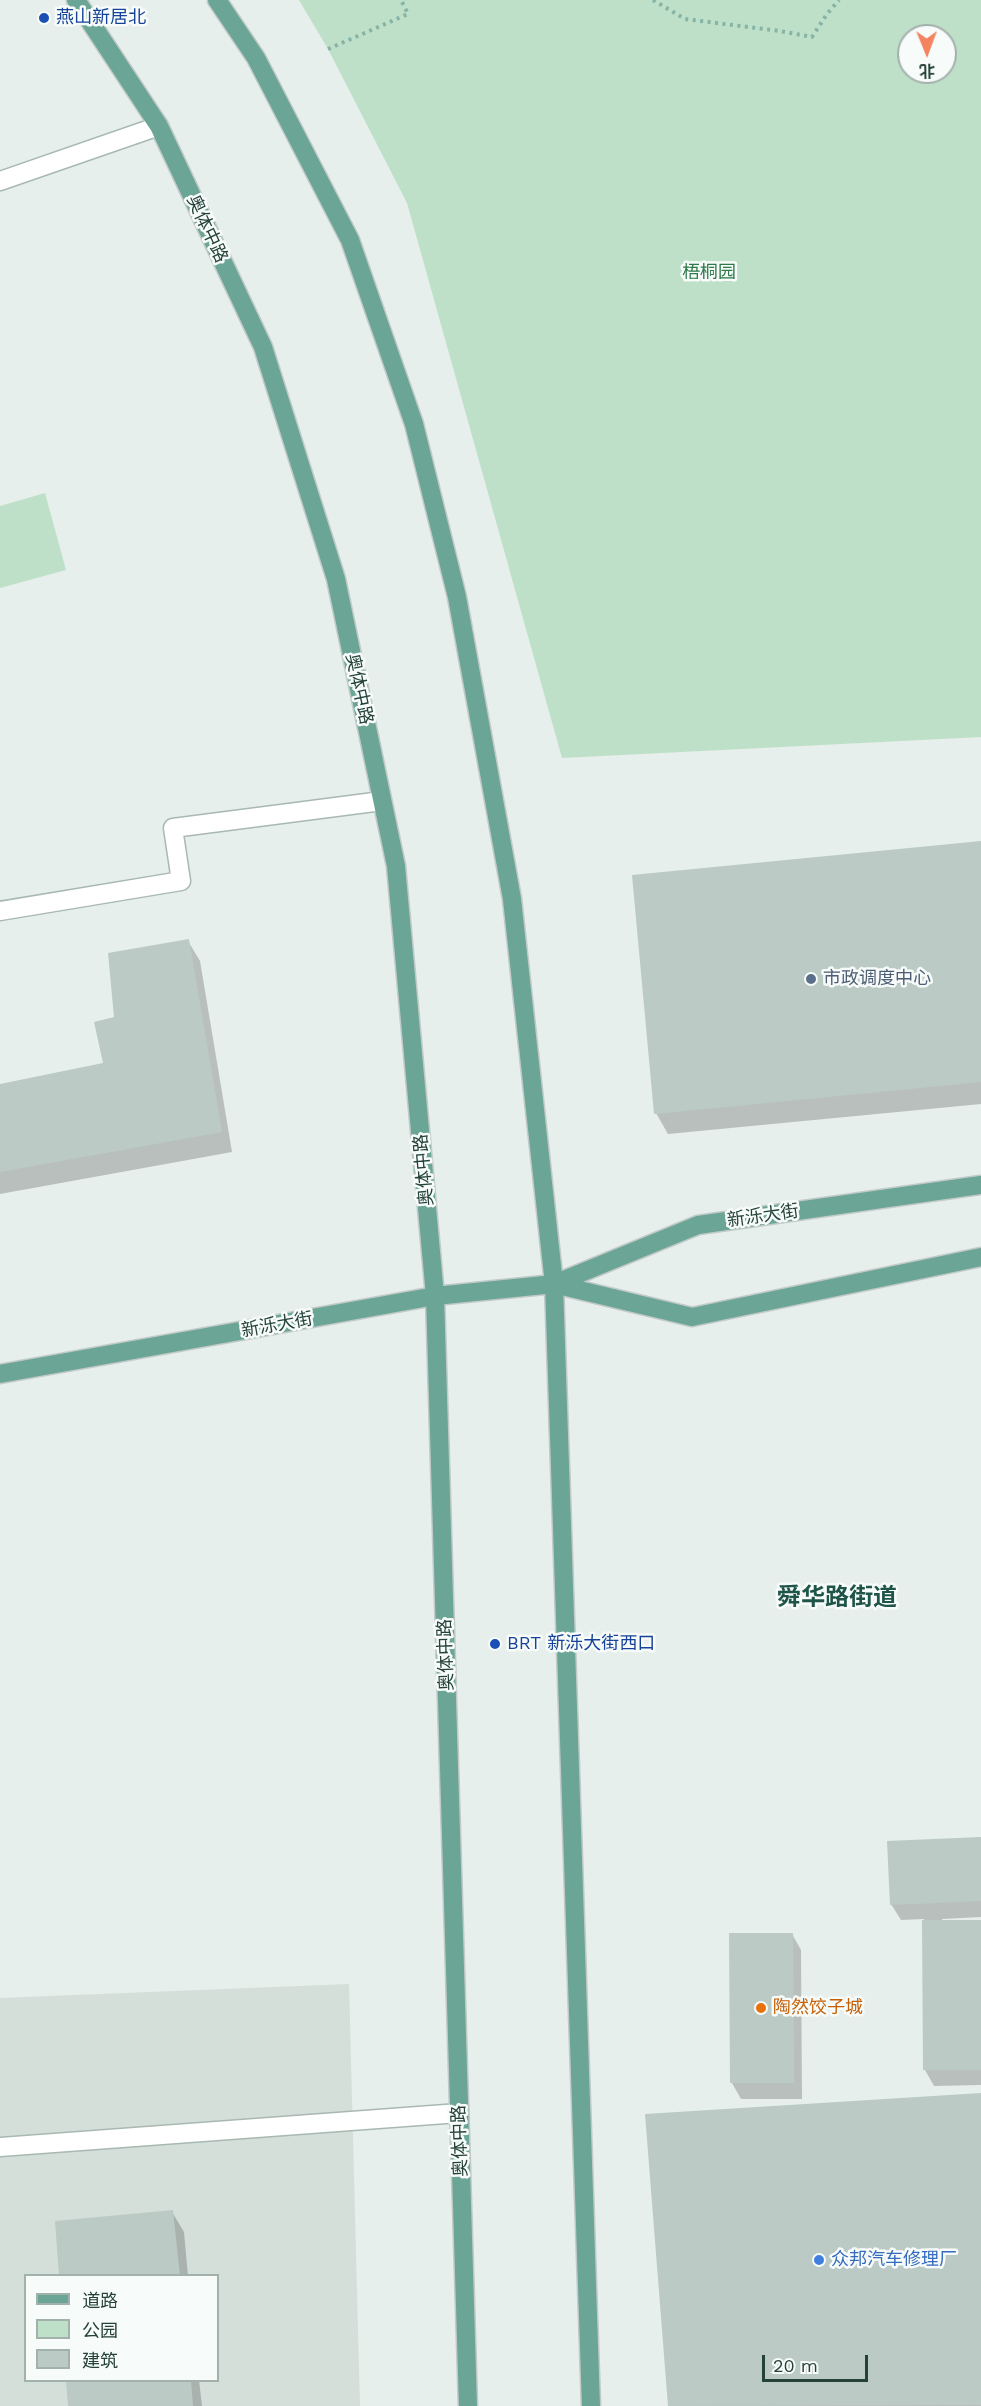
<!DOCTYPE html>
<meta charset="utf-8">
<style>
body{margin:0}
#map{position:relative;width:981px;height:2406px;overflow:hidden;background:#e6efeb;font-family:"Work Sans","Noto Sans SC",sans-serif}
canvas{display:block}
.legend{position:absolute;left:24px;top:2274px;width:195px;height:108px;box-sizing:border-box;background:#f7fbf9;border:2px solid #a3b1ad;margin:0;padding:8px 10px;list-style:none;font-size:18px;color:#24423a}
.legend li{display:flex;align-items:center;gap:12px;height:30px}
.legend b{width:30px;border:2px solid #a3b1ad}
.north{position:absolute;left:897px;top:24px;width:60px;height:60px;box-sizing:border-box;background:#f7fbf9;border:2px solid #a3b1ad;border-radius:50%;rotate:179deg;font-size:16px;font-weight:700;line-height:24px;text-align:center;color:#24423a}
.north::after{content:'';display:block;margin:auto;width:21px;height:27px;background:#f4845f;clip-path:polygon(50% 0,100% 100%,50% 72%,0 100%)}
.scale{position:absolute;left:762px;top:2355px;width:106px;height:27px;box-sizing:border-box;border:3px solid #24423a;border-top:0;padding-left:8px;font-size:18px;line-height:21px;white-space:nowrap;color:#24423a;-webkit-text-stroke:4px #f7fbf9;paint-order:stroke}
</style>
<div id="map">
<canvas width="981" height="2406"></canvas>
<ul class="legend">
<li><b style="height:8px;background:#6aa596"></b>道路</li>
<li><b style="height:16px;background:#bfe0c8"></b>公园</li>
<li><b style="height:16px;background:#bbcac4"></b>建筑</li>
</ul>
<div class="north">北</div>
<div class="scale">20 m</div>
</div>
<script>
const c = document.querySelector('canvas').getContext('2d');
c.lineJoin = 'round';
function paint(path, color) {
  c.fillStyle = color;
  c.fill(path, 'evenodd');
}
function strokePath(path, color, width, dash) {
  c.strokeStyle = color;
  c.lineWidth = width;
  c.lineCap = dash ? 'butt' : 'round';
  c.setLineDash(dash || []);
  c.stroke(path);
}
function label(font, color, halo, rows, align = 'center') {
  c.font = font + ' "Work Sans","Noto Sans SC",sans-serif';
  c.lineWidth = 5;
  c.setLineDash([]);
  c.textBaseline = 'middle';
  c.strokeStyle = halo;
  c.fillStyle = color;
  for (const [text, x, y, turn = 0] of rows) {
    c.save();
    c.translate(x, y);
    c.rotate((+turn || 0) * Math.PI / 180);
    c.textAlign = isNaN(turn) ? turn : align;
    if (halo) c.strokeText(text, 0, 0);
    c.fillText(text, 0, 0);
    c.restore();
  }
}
paint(new Path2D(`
 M349,1984L360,2406H0V1998ZM26,2276H218V2380H26Z`), '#d4dfda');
paint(new Path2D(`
 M299,0H981V737L562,758L407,203L328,49ZM909,36H945V72H909Z
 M45,493L66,570L0,588V506Z`), '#bfe0c8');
paint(new Path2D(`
 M981,843V1104L668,1134L656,1113Z
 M188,941L200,961L232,1152L0,1194V1086L105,1064L116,1018Z
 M981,1839V1917L942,1919V1921H981V2085L934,2086L925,2070L924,1919L901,1920L891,1904Z
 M792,1934L801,1950L802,2099H741L732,2083L731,1935Z
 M981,2094V2406H669L646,2115Z
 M172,2212L184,2232L188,2276H60Z
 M68,2380H199L202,2406H70Z`), '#0003');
paint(new Path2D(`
 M981,841V1082L654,1114L632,875Z
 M189,939L222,1132L0,1172V1084L103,1063L94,1022L114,1017L108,953Z
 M981,1837V1901L890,1905L887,1841Z
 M922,1920H981V2070H923Z
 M729,1933H793L794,2083H730Z
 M981,2093V2405L668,2406L645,2114Z
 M173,2210L180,2276H59L55,2221Z
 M66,2380H191L193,2406H68Z`), '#bbcac4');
const minor = new Path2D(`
 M0,181L159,126
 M0,911L181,881L173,828L382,801
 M0,2147L459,2113`);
const major = new Path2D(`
 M76,0L159,126L263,347L336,579L396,866L435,1296L468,2406
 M217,0L256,58L350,240L414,424L457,597L512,899L554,1284L591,2406
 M554,1284L692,1317L981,1257
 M0,1374L435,1296L554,1284L698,1225L981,1185`);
strokePath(minor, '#a8b8b2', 21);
strokePath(major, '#c2cac8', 21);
strokePath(new Path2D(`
 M653,0L685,19L780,31L812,37L827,14L839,0
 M328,49L408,14L401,0`), '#86b3a5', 4, [3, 4.5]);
strokePath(minor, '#fff', 18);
strokePath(major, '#6aa596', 18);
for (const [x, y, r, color] of [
 [44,18,6,"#1a4fb4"],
 [811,979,6,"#5c6f8a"],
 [495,1644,6,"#1a4fb4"],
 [761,2008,6,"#e8710a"],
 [819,2260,6,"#3f7fe0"]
]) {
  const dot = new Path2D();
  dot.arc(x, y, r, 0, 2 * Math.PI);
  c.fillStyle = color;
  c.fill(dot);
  strokePath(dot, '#f7fbf9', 2);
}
label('18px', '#164399', '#f7fbf9', [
 ["燕山新居北",56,18],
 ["BRT 新泺大街西口",507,1644]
], 'left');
label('18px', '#24423a', '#f7fbf9', [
 ["奥体中路",207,229,65],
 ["奥体中路",359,689,78],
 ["奥体中路",424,1170,-95],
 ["新泺大街",763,1216,-8],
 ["新泺大街",277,1325,-10],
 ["奥体中路",446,1655,-92],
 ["奥体中路",460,2141,-92]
]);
label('18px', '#2d7a4b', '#f7fbf9', [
 ["梧桐园",709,273]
]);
label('18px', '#4e5e75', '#f7fbf9', [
 ["市政调度中心",823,979]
], 'left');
label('18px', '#c56008', '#f7fbf9', [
 ["陶然饺子城",773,2008]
], 'left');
label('18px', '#366cbe', '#f7fbf9', [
 ["众邦汽车修理厂",831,2260]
], 'left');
label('bold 24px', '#1f5548', '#f7fbf9', [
 ["舜华路街道",837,1598]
]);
</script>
